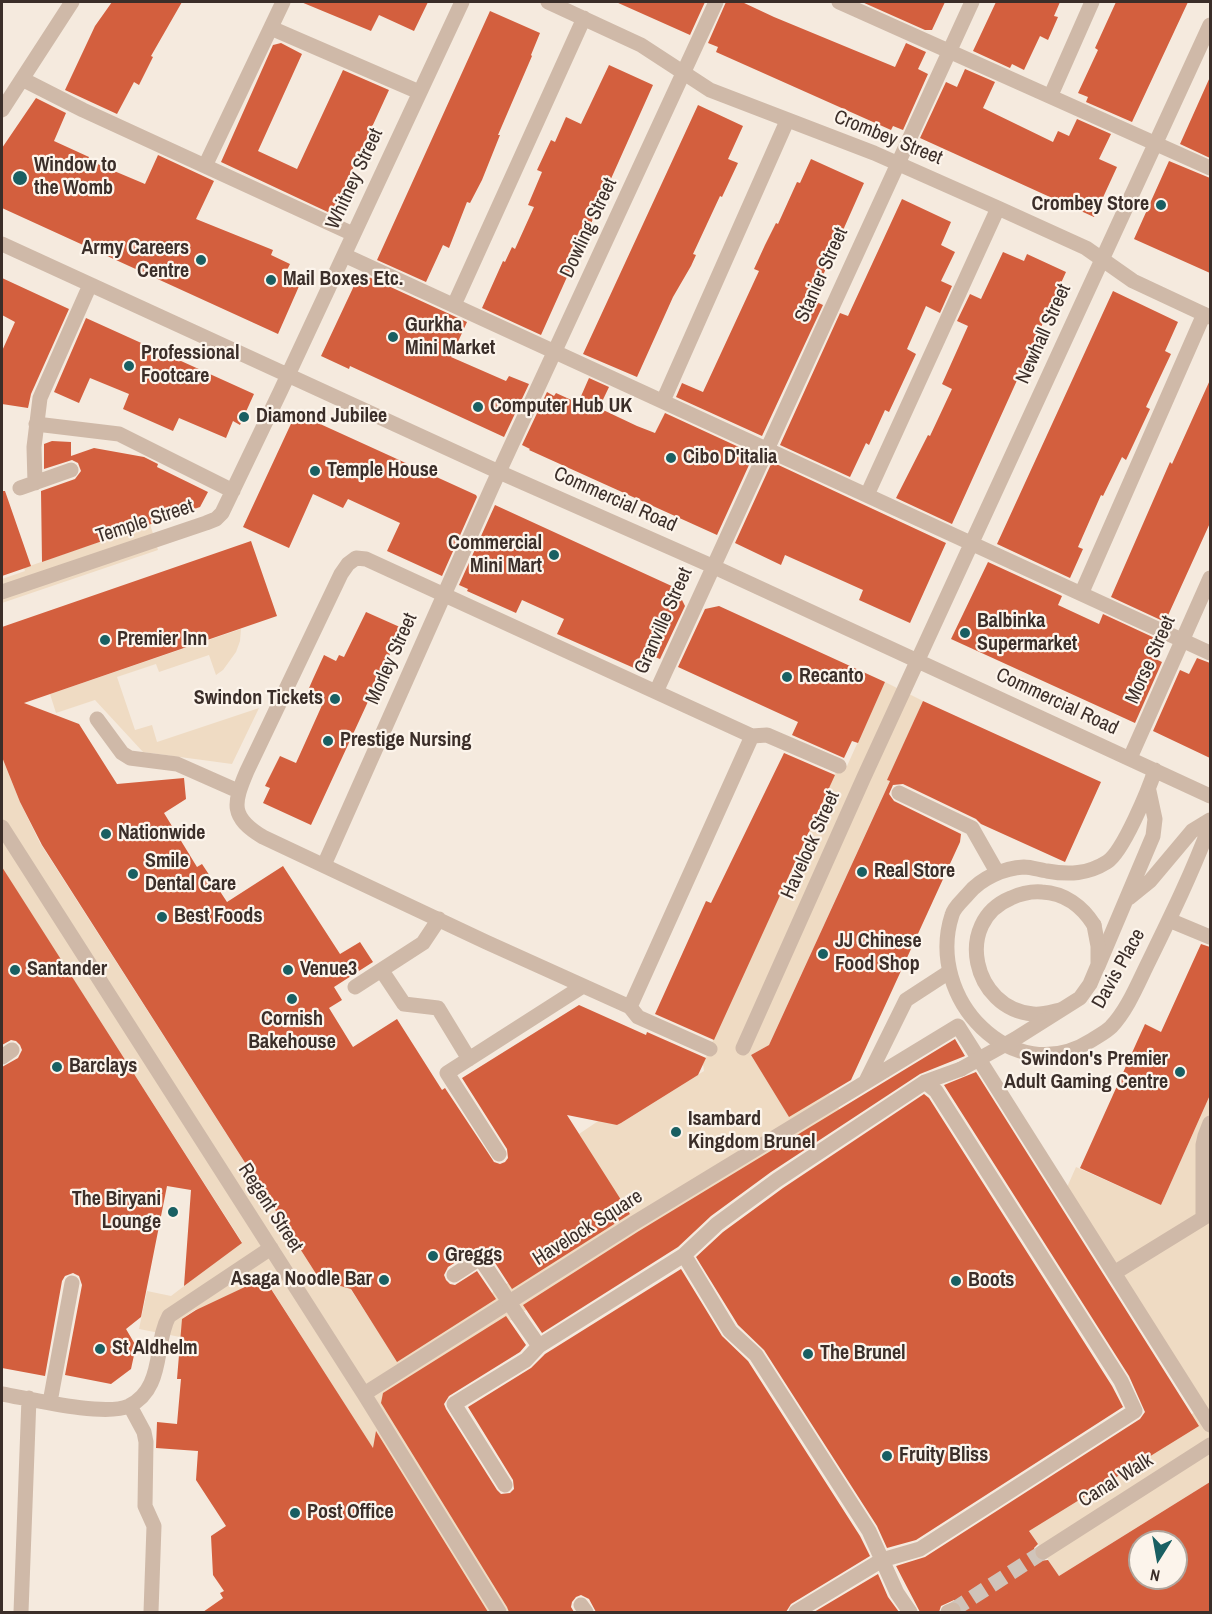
<!DOCTYPE html>
<style>
body{margin:0}
#map{position:relative;width:1212px;height:1614px;overflow:hidden;background:#f5eade;font-family:"Archivo Narrow",sans-serif}
canvas{display:block}
.frame{position:absolute;inset:0;border:3px solid #3b2e29;pointer-events:none}
.north{position:absolute;left:1128px;top:1530px;width:60px;height:60px;box-sizing:border-box;background:#fcf4eb;border:2px solid #afa59d;border-radius:50%;rotate:191deg;font-size:16px;font-weight:700;line-height:24px;text-align:center;color:#3b2e29}
.north::after{content:'';display:block;margin:auto;width:21px;height:27px;background:#195f62;clip-path:polygon(50% 0,100% 100%,50% 72%,0 100%)}
</style>
<div id="map">
<canvas width="1212" height="1614"></canvas>
<div class="frame"></div>
<div class="north">N</div>
</div>
<script>
const c = document.querySelector('canvas').getContext('2d');
c.lineJoin = 'round';
function paint(path, color) {
  c.fillStyle = color;
  c.fill(path, 'evenodd');
}
function strokePath(path, color, width, dash) {
  c.strokeStyle = color;
  c.lineWidth = width;
  c.lineCap = dash ? 'butt' : 'round';
  c.setLineDash(dash || []);
  c.stroke(path);
}
function label(font, color, halo, rows, align = 'center') {
  c.font = font + ' "Archivo Narrow",sans-serif';
  c.lineWidth = 4.5;
  c.setLineDash([]);
  c.textBaseline = 'middle';
  c.strokeStyle = halo;
  c.fillStyle = color;
  for (const [text, x, y, turn = 0] of rows) {
    c.save();
    c.translate(x, y);
    c.rotate((+turn || 0) * Math.PI / 180);
    c.textAlign = isNaN(turn) ? turn : align;
    if (halo) c.strokeText(text, 0, 0);
    c.fillText(text, 0, 0);
    c.restore();
  }
}
paint(new Path2D(`
 M150,524L158,550L2,603V579L25,571L24,568Z
 M241,629L240,641L236,652L223,670L216,675L209,655L159,672L156,664L117,677L135,730L152,725L157,742L259,708L232,764L143,752L95,700L56,713L50,694Z
 M885,682L923,701L888,780L890,781L888,785L769,1045L751,1055L787,1113L827,1089L844,1117L534,1305L414,1381L494,1551L534,1612H475L434,1549L405,1499L267,1282L260,1280L256,1282L209,1316L205,1310L196,1309L183,1318L182,1327L186,1333L180,1337L139,1329L147,1291L171,1296L242,1242L4,871L2,872V732L3,731L7,743L2,757L20,802L40,843L320,1280L336,1285L350,1276L351,1290L393,1354L626,1210L579,1134L607,1115L617,1125L621,1123L704,1071L703,1064L714,1038L828,789L840,763L847,766Z
 M1210,1095V1482L1059,1576L1022,1520L1195,1412L1064,1194L1076,1167L1161,1205Z`), '#efdbc3');
paint(new Path2D(`
 M112,2H182L151,56L153,57L139,85L134,82L117,114L65,90L95,26Z
 M301,2H428L414,31L379,15L371,31Z
 M616,2H705L690,35Z
 M726,2H742L774,17L895,67L906,43L926,52L918,69L928,74L903,130L893,126L891,130L716,52L718,47L708,43Z
 M862,2H945L932,30H925Z
 M996,2H1060L1054,16L1058,17L1048,40L1040,36L1024,70L1012,64L1010,68L973,51Z
 M1116,2H1188L1132,122L1086,102L1088,97L1078,93L1098,50L1095,48Z
 M490,11L540,33L531,55L532,56L498,135H500L482,180L470,203L467,202L449,248L443,245L426,282L377,260Z
 M281,43L302,54L258,151L297,169L343,70L389,90L332,214L221,162L273,45Z
 M609,65L653,85L541,335L482,308L503,261L505,262L512,247L515,249L534,207L528,205L542,172L537,170L551,140L555,142L566,117L581,124Z
 M965,69L995,82L983,108L1053,142L1058,131L1069,136L1077,119L1111,134L1099,159L1117,167L1094,217L920,138L946,82L957,87Z
 M1210,77V158L1180,144Z
 M36,98L66,113L54,141L89,157L88,160L145,184L158,155L214,181L196,219L273,250L271,255L290,264L284,276L300,284L278,334L2,208V148Z
 M698,105L743,126L728,159L738,163L722,197L720,196L693,254L696,255L691,266L673,297L637,377L583,354Z
 M811,159L864,183L812,300L823,305L762,436L676,397L682,383L703,392L759,271L754,269L765,245L776,223L778,224L797,182L800,183Z
 M1169,161L1210,178V273L1134,239Z
 M902,199L951,222L941,245L955,252L941,281L952,286L940,313L926,306L907,349L916,354L889,412L885,410L869,445L866,443L850,477L780,445L840,313L848,316Z
 M1003,252L1024,261L1027,254L1066,272L952,524L896,498L928,435L930,436L952,389L942,384L968,326L957,321L970,294L981,299Z
 M360,273L467,322L451,357L506,381L509,376L529,384L504,437L350,366L349,369L321,356Z
 M2,278L69,309L31,394L28,408L2,404V351L15,322L2,315Z
 M1113,291L1178,322L1165,351L1171,354L1146,407L1150,409L1126,460L1122,457L1103,496L1101,495L1078,547L1083,549L1070,578L997,544Z
 M86,318L254,394L240,425L233,421L226,438L179,418L173,431L123,409L129,394L90,378L79,403L54,392Z
 M589,378L609,387L599,408L637,426L655,433L665,413L754,454L717,535L529,450L530,449L522,445L547,392L554,396L556,393L578,403Z
 M1210,380V523L1165,622L1111,597L1170,462L1172,464Z
 M296,413L476,495L477,497L442,576L387,551L400,523L348,499L343,508L313,494L289,548L243,527Z
 M52,441L71,442V456L94,448L144,457L158,464L157,467L208,492L200,507L42,562L41,491L75,479L81,471L78,463L72,460L44,469V444Z
 M772,462L946,543L910,623L859,600L863,590L785,555L781,565L735,543Z
 M2,491H5L31,566L2,576Z
 M495,505L676,588L685,606L660,659L650,655L643,672L557,634L564,619L522,600L516,613L467,591L468,589L459,585Z
 M251,541L277,616L24,703L79,724L117,784L184,778L186,799L164,813L197,867L202,864L227,902L283,866L340,954L360,942L373,962L334,987L342,1000L329,1008L353,1047L397,1019L442,1090L445,1088L494,1162L500,1164L505,1162L508,1158L507,1149L462,1078L579,1005L646,1035L647,1032L706,1058L698,1075L621,1123L617,1125L567,1115L630,1214L512,1289L488,1252L480,1248L475,1250L448,1267L444,1275L446,1280L450,1284L455,1285L477,1271L496,1299L397,1362L351,1289L320,1280L42,845L20,802L2,757V627Z
 M988,562L1062,596L1058,605L1099,624L1103,614L1157,639L1149,656L1162,662L1135,723L951,639Z
 M719,606L885,682L858,743L852,741L844,758L792,735L798,722L678,667L705,609Z
 M366,612L402,628L311,825L263,803L270,788L265,786L280,756L296,763L323,703L306,695L313,679L324,655L336,661L339,655L344,657Z
 M1197,658L1210,663V758L1153,731L1180,670L1189,674Z
 M923,701L1101,782L1065,862L981,824L976,819L903,784L893,785L889,794L894,801L961,834L960,842L851,1080L789,1117L751,1055L769,1045L890,781L887,780Z
 M784,753L835,775L714,1040L655,1014L706,901L711,903Z
 M2,867L242,1243L184,1286L191,1190L167,1186L141,1317L126,1329L136,1346L131,1369L111,1384L65,1375L82,1285L79,1276L73,1273L65,1276L62,1281L45,1376L2,1368V1067L18,1058L22,1050L20,1045L16,1041L11,1040L2,1045Z
 M1201,944L1210,947V1095L1161,1205L1080,1168L1145,1024L1161,1032Z
 M955,1039L965,1056L920,1074L771,1172L711,1216L678,1247L542,1333L523,1305L639,1231Z
 M976,1072L1199,1426L1029,1531L1038,1544L1034,1548L1035,1557L1039,1561L1048,1560L1059,1576L1210,1482V1612H962V1606L954,1600L941,1606L939,1612H920L896,1566L925,1557L1140,1419L1145,1412L1129,1376L944,1085ZM1140,1542H1176V1578H1140Z
 M924,1094L929,1098L1112,1386L1123,1407L916,1540L887,1548L877,1526L764,1350L738,1325L696,1257L723,1232L783,1188Z
 M681,1269L722,1336L748,1361L860,1536L870,1556L791,1604L786,1612H596L589,1599L581,1595L576,1597L572,1602L571,1607L574,1612H509L507,1607L381,1403L383,1393L506,1316L526,1345L520,1352L449,1396L444,1404L446,1409L497,1490L501,1494L510,1493L514,1489L513,1480L468,1407L531,1368L545,1354Z
 M264,1278L373,1448L376,1431L488,1612H203L223,1598L220,1593L224,1591L213,1575L211,1536L226,1526L196,1480L198,1451L156,1448L157,1422L177,1424L181,1379H177L182,1319L196,1310Z
 M878,1574L888,1597L899,1612H814Z`), '#d35f3e');
strokePath(new Path2D(`
 M953,1610L1043,1552`), '#d0c4ba', 15, [15, 8]);
strokePath(new Path2D(`
 M548,2L641,45L710,90L874,153L998,208L1086,248L1133,281L1210,317
 M839,2L1210,168
 M271,28L419,92
 M22,79L83,110L353,234
 M1051,95L1092,2
 M2,110L72,2
 M205,166L283,2
 M2,244L499,472L712,566L1210,796
 M344,255L1210,653
 M454,305L584,18
 M663,401L787,121
 M36,424L119,434L233,491
 M35,483L34,447L40,398L90,285
 M20,488L71,470
 M867,495L998,208
 M356,558L366,559L752,736L630,1007L486,942L263,837C230,817 233,804 247,771L341,574L348,564Z
 M2,592L206,523L216,519L222,513L281,390L462,2
 M1082,592L1204,314
 M656,692L972,2
 M97,719L122,753L130,758L177,764L238,791
 M752,736L767,735L839,766
 M1130,758L1210,578
 M1155,770C1149,789 1123,852 1107,862C1088,874 1069,875 1047,871C1040,870 1031,867 1024,867C1004,868 981,878 968,894C963,900 954,907 952,915C925,998 1012,1091 1092,1040C1098,1036 1106,1032 1111,1027C1128,1009 1138,983 1149,961C1171,916 1193,871 1210,825
 M899,793L972,828L997,872
 M2,827L364,1394L499,1612
 M324,865L492,487L716,2
 M1129,898L1150,881L1192,831L1210,820
 M1169,920L1210,937
 M1098,966L1153,836L1155,819L1149,791
 M382,971L404,1004L438,1008L469,1059
 M355,987L423,943L439,919
 M630,1007L638,1017L710,1049
 M1060,1010C1051,1012 1042,1015 1033,1014C973,1009 953,922 1011,898C1022,893 1030,891 1042,892C1064,893 1082,906 1094,925
 M743,1048L864,777L1210,25
 M2,1057L12,1050
 M866,1081L906,1000L949,972
 M499,1154L447,1073L583,986
 M1203,1218V1145L1205,1136L1210,1123
 M1114,1273L1210,1214
 M454,1275L480,1258L500,1288
 M518,1316L539,1346
 M2,1394C31,1399 104,1417 129,1406C139,1401 147,1392 151,1383C161,1362 158,1336 169,1316L271,1248
 M364,1394L634,1223L958,1026L1210,1425
 M50,1402L72,1283
 M130,1406L144,1432L146,1442L145,1506L154,1526L151,1612
 M505,1485L454,1404L526,1360L539,1346L684,1255
 M1043,1552L1210,1445
 M581,1605L586,1612
 M21,1612L29,1398
 M796,1612L882,1560L920,1549L1135,1411L1121,1381L936,1091L925,1082
 M910,1612L897,1593L869,1531L756,1355L730,1331L684,1255L717,1224L777,1180L925,1082L961,1069
 M948,1612L953,1610`), '#cfb9a8', 15);
strokePath(new Path2D(`
 M961,1069L1015,1039L1080,998L1090,984L1098,965V946L1094,925
 M500,1288L518,1316`), '#cfb9a8', 15);
for (const [x, y, r, color] of [
 [20,178,8,"#195f62"],
 [1161,205,6,"#195f62"],
 [201,260,6,"#195f62"],
 [271,280,6,"#195f62"],
 [393,337,6,"#195f62"],
 [129,366,6,"#195f62"],
 [478,407,6,"#195f62"],
 [244,417,6,"#195f62"],
 [671,458,6,"#195f62"],
 [315,471,6,"#195f62"],
 [554,555,6,"#195f62"],
 [965,633,6,"#195f62"],
 [105,640,6,"#195f62"],
 [787,677,6,"#195f62"],
 [335,699,6,"#195f62"],
 [328,741,6,"#195f62"],
 [106,834,6,"#195f62"],
 [862,872,6,"#195f62"],
 [133,874,6,"#195f62"],
 [162,917,6,"#195f62"],
 [823,954,6,"#195f62"],
 [15,970,6,"#195f62"],
 [288,970,6,"#195f62"],
 [292,999,6,"#195f62"],
 [57,1067,6,"#195f62"],
 [1180,1072,6,"#195f62"],
 [676,1132,6,"#195f62"],
 [173,1212,6,"#195f62"],
 [433,1256,6,"#195f62"],
 [384,1280,6,"#195f62"],
 [956,1281,6,"#195f62"],
 [100,1349,6,"#195f62"],
 [808,1354,6,"#195f62"],
 [887,1456,6,"#195f62"],
 [295,1513,6,"#195f62"]
]) {
  const dot = new Path2D();
  dot.arc(x, y, r, 0, 2 * Math.PI);
  c.fillStyle = color;
  c.fill(dot);
  strokePath(dot, '#fcf4eb', 2);
}
label('20px', '#3b2e29', '#fcf4eb', [
 ["Crombey Street",888,138,22],
 ["Whitney Street",355,179,-65],
 ["Dowling Street",589,228,-65],
 ["Stanier Street",822,275,-66],
 ["Newhall Street",1044,334,-66],
 ["Commercial Road",615,500,24],
 ["Temple Street",145,522,-18],
 ["Granville Street",664,621,-66],
 ["Morley Street",392,659,-66],
 ["Morse Street",1151,660,-66],
 ["Commercial Road",1057,702,25],
 ["Havelock Street",811,845,-66],
 ["Davis Place",1119,969,-61],
 ["Regent Street",270,1208,57],
 ["Havelock Square",588,1228,-32],
 ["Canal Walk",1116,1481,-32]
]);
label('bold 20px', '#3b2e29', '#fcf4eb', [
 ["Window to",34,166],
 ["the Womb",34,189],
 ["Crombey Store",1149,205,"right"],
 ["Army Careers",189,249,"right"],
 ["Centre",189,272,"right"],
 ["Mail Boxes Etc.",283,280],
 ["Gurkha",405,326],
 ["Mini Market",405,349],
 ["Professional",141,354],
 ["Footcare",141,377],
 ["Computer Hub UK",490,407],
 ["Diamond Jubilee",256,417],
 ["Cibo D'italia",683,458],
 ["Temple House",327,471],
 ["Commercial",542,544,"right"],
 ["Mini Mart",542,567,"right"],
 ["Balbinka",977,622],
 ["Supermarket",977,645],
 ["Premier Inn",117,640],
 ["Recanto",799,677],
 ["Swindon Tickets",323,699,"right"],
 ["Prestige Nursing",340,741],
 ["Nationwide",118,834],
 ["Smile",145,862],
 ["Dental Care",145,885],
 ["Real Store",874,872],
 ["Best Foods",174,917],
 ["JJ Chinese",835,942],
 ["Food Shop",835,965],
 ["Santander",27,970],
 ["Venue3",300,970],
 ["Cornish",292,1020,"center"],
 ["Bakehouse",292,1043,"center"],
 ["Swindon's Premier",1168,1060,"right"],
 ["Adult Gaming Centre",1168,1083,"right"],
 ["Barclays",69,1067],
 ["Isambard",688,1120],
 ["Kingdom Brunel",688,1143],
 ["The Biryani",161,1200,"right"],
 ["Lounge",161,1223,"right"],
 ["Greggs",445,1256],
 ["Asaga Noodle Bar",372,1280,"right"],
 ["Boots",968,1281],
 ["St Aldhelm",112,1349],
 ["The Brunel",820,1354],
 ["Fruity Bliss",899,1456],
 ["Post Office",307,1513]
], 'left');
</script>
